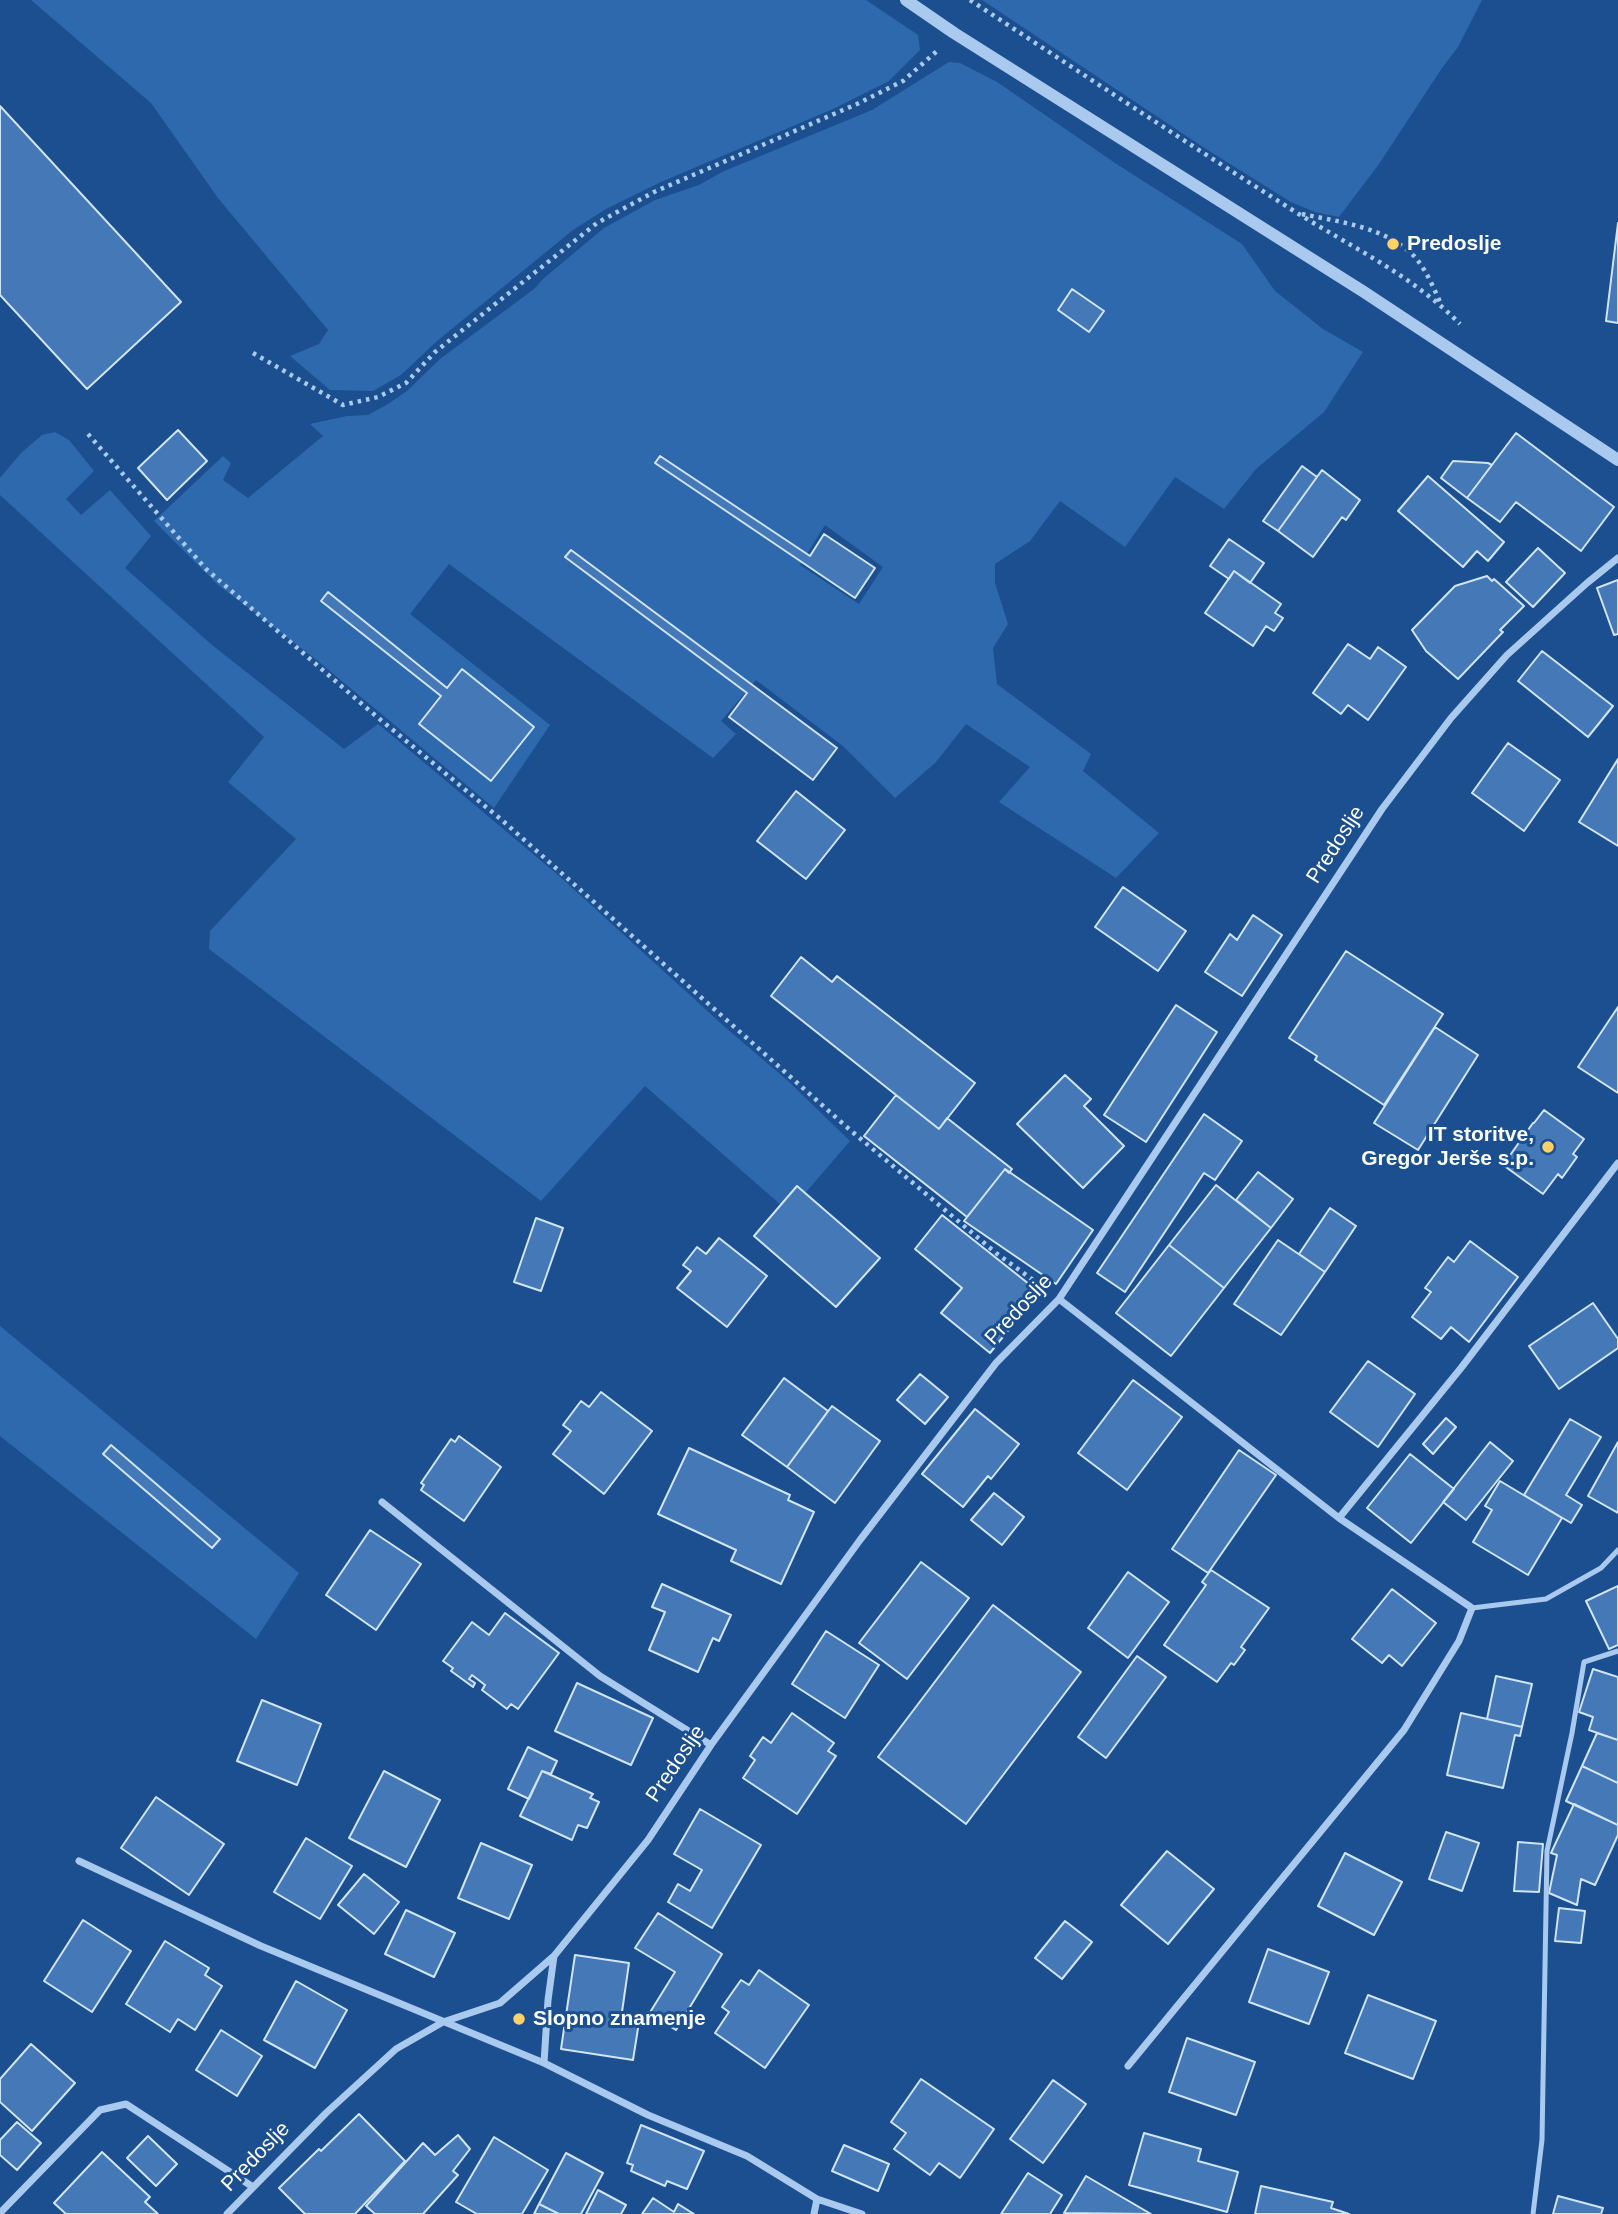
<!DOCTYPE html>
<meta charset="utf-8">
<style>
body{margin:0}
canvas{display:block;background:#1b4f8f}
</style>
<canvas width="1618" height="2214"></canvas>
<script>
const c = document.querySelector('canvas').getContext('2d');
c.lineJoin = 'round';
function paint(path, color) {
  c.fillStyle = color;
  c.fill(path, 'evenodd');
}
function strokePath(path, color, width, dash) {
  c.strokeStyle = color;
  c.lineWidth = width;
  c.lineCap = dash ? 'butt' : 'round';
  c.setLineDash(dash || []);
  c.stroke(path);
}
function label(font, color, halo, rows, align = 'center') {
  c.font = font + ' Arial,sans-serif';
  c.lineWidth = 6;
  c.setLineDash([]);
  c.textBaseline = 'middle';
  c.strokeStyle = halo;
  c.fillStyle = color;
  for (const [text, x, y, turn = 0] of rows) {
    c.save();
    c.translate(x, y);
    c.rotate((+turn || 0) * Math.PI / 180);
    c.textAlign = isNaN(turn) ? turn : align;
    if (halo) c.strokeText(text, 0, 0);
    c.fillText(text, 0, 0);
    c.restore();
  }
}
paint(new Path2D(`
 M31,0H866L918,35L920,50L889,81L833,109L661,182L606,209L573,230L437,341L401,375L373,391L330,390L290,356L319,344L328,330L218,198L151,103Z
 M982,0H1482L1458,47L1442,68L1379,164L1339,217L1315,212L1291,202L1203,147Z
 M949,62L960,63L997,82L1115,163L1242,244L1275,291L1323,329L1363,352L1324,412L1256,469L1224,509L1175,477L1125,547L1060,501L1030,541L995,564V583L1008,624L993,648L997,684L1091,754L1083,771L1159,833L1116,878L999,802L1030,767L966,724L936,762L895,798L843,746L756,680L721,721L736,734L713,758L449,564L410,614L550,725L494,808L318,661L217,584L154,521L223,456L231,463L223,480L248,498L323,436L310,424L347,416L368,415L388,404L407,391L440,359L534,289L543,279L604,228L655,200L699,185L722,172L872,110ZM825,525L883,567L859,604L800,565Z
 M55,432L69,440L94,471L66,499L81,515L110,490L151,536L125,568L212,645L344,749L378,724L389,733L558,875L726,1028L788,1081L850,1141L789,1212L645,1086L541,1201L209,949L210,931L296,839L228,782L264,737L0,495V478L21,453L42,435Z
 M0,1326L299,1573L256,1639L0,1436Z`), '#2e69ad');
const building = new Path2D(`
 M0,106L181,302L87,389L0,295Z
 M1618,223V323L1606,321Z
 M1072,289L1104,311L1089,332L1058,310Z
 M178,430L207,461L167,500L138,468Z
 M1516,433L1614,507L1581,551L1516,502L1500,522L1467,498Z
 M660,456L810,556L824,534L875,568L855,598L655,463Z
 M1453,461L1488,463L1492,465L1467,498L1441,478Z
 M1302,466L1317,477L1278,531L1263,521Z
 M1322,470L1360,500L1346,520L1342,517L1313,557L1278,531Z
 M1428,476L1504,542L1488,561L1477,551L1463,567L1398,511Z
 M1229,539L1264,563L1250,583L1234,571L1229,579L1210,566Z
 M1538,548L1565,573L1533,607L1506,582Z
 M571,550L837,748L813,780L729,717L747,693L565,557Z
 M1234,571L1281,604L1275,613L1283,618L1274,631L1266,626L1253,646L1205,613Z
 M1487,576L1492,581L1494,579L1524,606L1500,630L1503,632L1458,679L1426,651L1412,630L1455,586Z
 M1618,580V634L1614,635L1597,588Z
 M328,592L447,688L462,669L534,727L491,781L419,724L441,696L321,601Z
 M1348,644L1370,659L1378,647L1406,667L1368,720L1348,705L1341,714L1313,693Z
 M1542,651L1613,706L1588,737L1518,681Z
 M1508,743L1560,780L1524,831L1472,793Z
 M1618,759V846L1579,822Z
 M796,791L845,830L806,879L757,841Z
 M1123,887L1186,931L1158,971L1095,927Z
 M1253,915L1282,935L1242,996L1205,972L1230,934L1237,940Z
 M1346,951L1443,1014L1384,1105L1315,1060L1317,1056L1289,1038Z
 M801,957L832,982L837,976L975,1083L939,1129L771,996Z
 M1176,1005L1217,1032L1146,1142L1104,1115Z
 M1618,1007V1093L1578,1067Z
 M1435,1027L1478,1055L1418,1150L1374,1123Z
 M1065,1075L1091,1099L1084,1106L1124,1146L1083,1188L1017,1124Z
 M896,1095L939,1129L947,1118L1012,1169L1009,1173L1005,1169L967,1217L864,1136Z
 M1544,1110L1584,1139L1573,1154L1577,1157L1562,1178L1558,1174L1543,1194L1503,1165L1533,1123H1534Z
 M1204,1114L1242,1141L1215,1180L1204,1173L1125,1292L1097,1273Z
 M1005,1169L1093,1230L1056,1284L964,1221Z
 M1258,1172L1293,1199L1271,1228L1236,1200Z
 M1216,1185L1271,1228L1224,1288L1169,1245Z
 M797,1186L880,1258L836,1307L754,1236Z
 M1330,1208L1356,1226L1325,1272L1299,1254Z
 M942,1215L1039,1292L990,1353L941,1313L962,1288L915,1249Z
 M536,1218L563,1228L541,1291L514,1282Z
 M719,1238L767,1276L727,1327L677,1288L691,1271L683,1265L697,1247L706,1254Z
 M1278,1240L1325,1272L1281,1335L1234,1304Z
 M1470,1241L1518,1277L1469,1342L1451,1327L1441,1339L1412,1317L1431,1292L1425,1288L1448,1257L1454,1262Z
 M1169,1245L1224,1288L1171,1356L1116,1313Z
 M1593,1303L1618,1339V1348L1559,1389L1529,1346Z
 M1368,1361L1415,1394L1378,1447L1330,1412Z
 M920,1374L948,1397L925,1424L897,1400Z
 M784,1378L828,1411L787,1467L742,1435Z
 M1133,1380L1182,1417L1127,1490L1078,1453Z
 M601,1392L652,1431L604,1494L553,1454L571,1431L563,1425L581,1401L589,1407Z
 M832,1406L880,1441L835,1503L787,1467Z
 M975,1409L1019,1444L991,1479L988,1476L963,1507L922,1474Z
 M1446,1418L1456,1427L1433,1454L1423,1444Z
 M1570,1419L1601,1437L1566,1495L1582,1505L1571,1523L1524,1495Z
 M459,1436L501,1467L464,1521L421,1490L424,1485L421,1483L451,1439L455,1442Z
 M1490,1442L1513,1461L1466,1520L1443,1502Z
 M1618,1442V1513L1588,1496Z
 M111,1445L220,1539L212,1548L103,1454Z
 M689,1448L790,1495L788,1500L814,1512L781,1584L731,1561L736,1550L658,1514Z
 M1239,1450L1276,1475L1208,1573L1172,1549Z
 M1410,1454L1454,1489L1411,1543L1367,1508Z
 M1500,1481L1562,1518L1528,1575L1473,1542L1492,1510L1485,1506Z
 M994,1493L1024,1517L1002,1545L971,1520Z
 M370,1530L421,1564L376,1630L326,1595Z
 M921,1562L969,1598L907,1679L859,1643Z
 M1211,1570L1269,1608L1241,1647L1245,1650L1234,1665L1231,1663L1217,1682L1164,1645L1206,1585L1202,1582Z
 M1128,1572L1169,1602L1128,1658L1088,1628Z
 M662,1584L731,1615L719,1641L713,1638L698,1672L649,1650L665,1612L652,1607Z
 M1618,1586V1645L1609,1649L1586,1601Z
 M1392,1589L1436,1623L1402,1666L1389,1655L1382,1663L1352,1639Z
 M993,1605L1081,1672L966,1824L878,1757Z
 M505,1613L559,1653L518,1709L511,1704L507,1709L482,1690L485,1685L472,1675L469,1679L475,1683L473,1687L451,1671L453,1668L443,1661L472,1622L489,1635Z
 M826,1631L879,1665L845,1718L792,1684Z
 M1137,1656L1166,1677L1106,1758L1078,1737Z
 M1593,1669L1618,1677V1740L1589,1730L1593,1717L1579,1712Z
 M1496,1676L1532,1684L1522,1727L1487,1719Z
 M577,1683L653,1718L631,1765L555,1731Z
 M262,1700L321,1724L297,1785L237,1761Z
 M792,1713L834,1743L828,1751L836,1756L797,1814L743,1778L755,1760L750,1756L763,1737L771,1743Z
 M1461,1713L1522,1727L1520,1736L1515,1735L1503,1788L1447,1775Z
 M1597,1733L1618,1740V1783L1582,1766Z
 M528,1747L557,1761L551,1774L542,1771L529,1799L508,1789Z
 M1582,1766L1618,1783V1825L1566,1801Z
 M384,1771L440,1800L406,1867L349,1838Z
 M542,1771L593,1794L590,1798L599,1802L587,1828L578,1825L572,1840L520,1816Z
 M156,1797L224,1844L189,1895L121,1848Z
 M1574,1804L1618,1825V1835L1595,1885L1581,1879L1577,1905L1549,1893L1557,1855L1551,1853Z
 M700,1809L761,1845L712,1928L668,1902L678,1884L690,1891L702,1870L674,1854Z
 M1446,1832L1479,1843L1462,1891L1429,1879Z
 M306,1838L352,1866L320,1919L274,1892Z
 M1518,1842L1543,1844L1539,1892L1514,1891Z
 M481,1843L532,1865L509,1919L458,1898Z
 M1167,1851L1214,1889L1168,1944L1121,1905Z
 M1345,1853L1402,1882L1374,1935L1318,1906Z
 M364,1874L399,1902L374,1934L338,1905Z
 M1559,1908L1585,1911L1581,1943L1555,1941Z
 M406,1910L455,1933L434,1977L385,1954Z
 M658,1913L722,1954L676,2030L649,2014L675,1972L635,1948Z
 M83,1920L131,1951L92,2012L44,1981Z
 M1065,1921L1092,1942L1062,1979L1035,1958Z
 M165,1941L209,1968L205,1975L222,1986L195,2030L178,2019L170,2032L126,2004Z
 M1268,1949L1329,1972L1309,2024L1249,2002Z
 M575,1955L629,1963L621,2019L639,2022L633,2060L561,2049Z
 M759,1970L809,2005L765,2068L715,2033L729,2012L722,2007L741,1980L749,1985Z
 M296,1981L347,2010L315,2068L264,2040Z
 M1368,1995L1436,2021L1413,2079L1345,2053Z
 M221,2030L262,2056L237,2096L196,2070Z
 M1187,2038L1255,2062L1236,2115L1169,2092Z
 M31,2044L75,2083L32,2131L0,2102V2079Z
 M921,2079L994,2129L960,2178L939,2163L930,2175L894,2149L906,2133L891,2122Z
 M1053,2080L1086,2104L1043,2163L1010,2139Z
 M359,2114L405,2161L355,2214H305L279,2188L319,2149L321,2151Z
 M17,2122L41,2143L17,2170L0,2155V2140Z
 M641,2125L704,2151L687,2189L667,2181L665,2186L631,2171L633,2165L627,2163Z
 M1144,2133L1201,2149L1198,2161L1238,2172L1227,2212L1129,2185Z
 M458,2135L470,2149L453,2171L458,2175L423,2214H375L366,2206L423,2143L435,2155Z
 M148,2136L177,2164L156,2186L127,2158Z
 M494,2137L548,2170L522,2214H477L456,2202Z
 M844,2145L889,2164L878,2191L832,2171Z
 M102,2152L150,2197L145,2202L158,2214H66L54,2203Z
 M566,2153L603,2173L581,2214H559L539,2204Z
 M1028,2173L1062,2195L1050,2214H1001Z
 M1086,2176L1151,2214L1064,2213Z
 M1261,2186L1333,2202L1331,2208L1349,2214H1255Z
 M598,2190L626,2205L621,2214H586Z
 M1558,2196L1603,2208L1601,2214H1553Z
 M653,2198L674,2212L678,2204L694,2214H642Z
 M539,2204L559,2214H534Z`);
paint(building, '#4478b7');
strokePath(building, '#cfe3fa', 2);
strokePath(new Path2D(`
 M970,0C1078,71 1185,142 1294,211C1351,247 1412,275 1460,324
 M1302,214C1340,222 1385,227 1414,256C1426,269 1434,289 1441,304
 M253,353L343,405L378,397L406,383L435,352L597,223L654,192L857,104L903,81L937,51
 M88,434L206,569L370,711L503,821L849,1129L996,1253L1044,1288`), '#a9c9ee', 4.5, [3.5, 5]);
strokePath(new Path2D(`
 M1472,1608L1546,1599L1601,1568L1618,1550
 M1533,2214L1542,2140L1547,1851L1572,1733L1584,1662L1618,1651`), '#a9c9ee', 5);
strokePath(new Path2D(`
 M1059,1299L1339,1518L1472,1608L1459,1641L1404,1730L1128,2066
 M382,1502L600,1676L711,1745
 M1339,1518L1461,1368L1618,1163
 M79,1861L261,1946L544,2063L648,2115L747,2156L817,2199L862,2214
 M544,2063L548,2000L554,1956
 M0,2213L100,2110L126,2104L253,2187
 M227,2214L326,2113L396,2049L443,2022L500,2003L554,1956L648,1840L711,1745L860,1540L996,1363L1059,1299L1382,809L1451,718L1507,655L1587,583L1618,558
 M814,2214L817,2199`), '#a9c9ee', 7);
strokePath(new Path2D(`
 M906,0L954,33L1364,292L1618,460`), '#a9c9ee', 12);
for (const [x, y, r, color] of [
 [1393,244,7,"#ffd166"],
 [1548,1147,7,"#ffd166"],
 [519,2019,7,"#ffd166"]
]) {
  const dot = new Path2D();
  dot.arc(x, y, r, 0, 2 * Math.PI);
  c.fillStyle = color;
  c.fill(dot);
  strokePath(dot, '#1b4f8f', 2.5);
}
label('bold 21px', '#fff', '#1b4f8f', [
 ["Predoslje",1407,244],
 ["IT storitve,",1534,1135,"right"],
 ["Gregor Jerše s.p.",1534,1159,"right"],
 ["Slopno znamenje",533,2019]
], 'left');
label('21px', '#fff', '#1b4f8f', [
 ["Predoslje",1336,845,-57],
 ["Predoslje",1019,1310,-47],
 ["Predoslje",676,1764,-56],
 ["Predoslje",256,2157,-46]
]);
</script>
